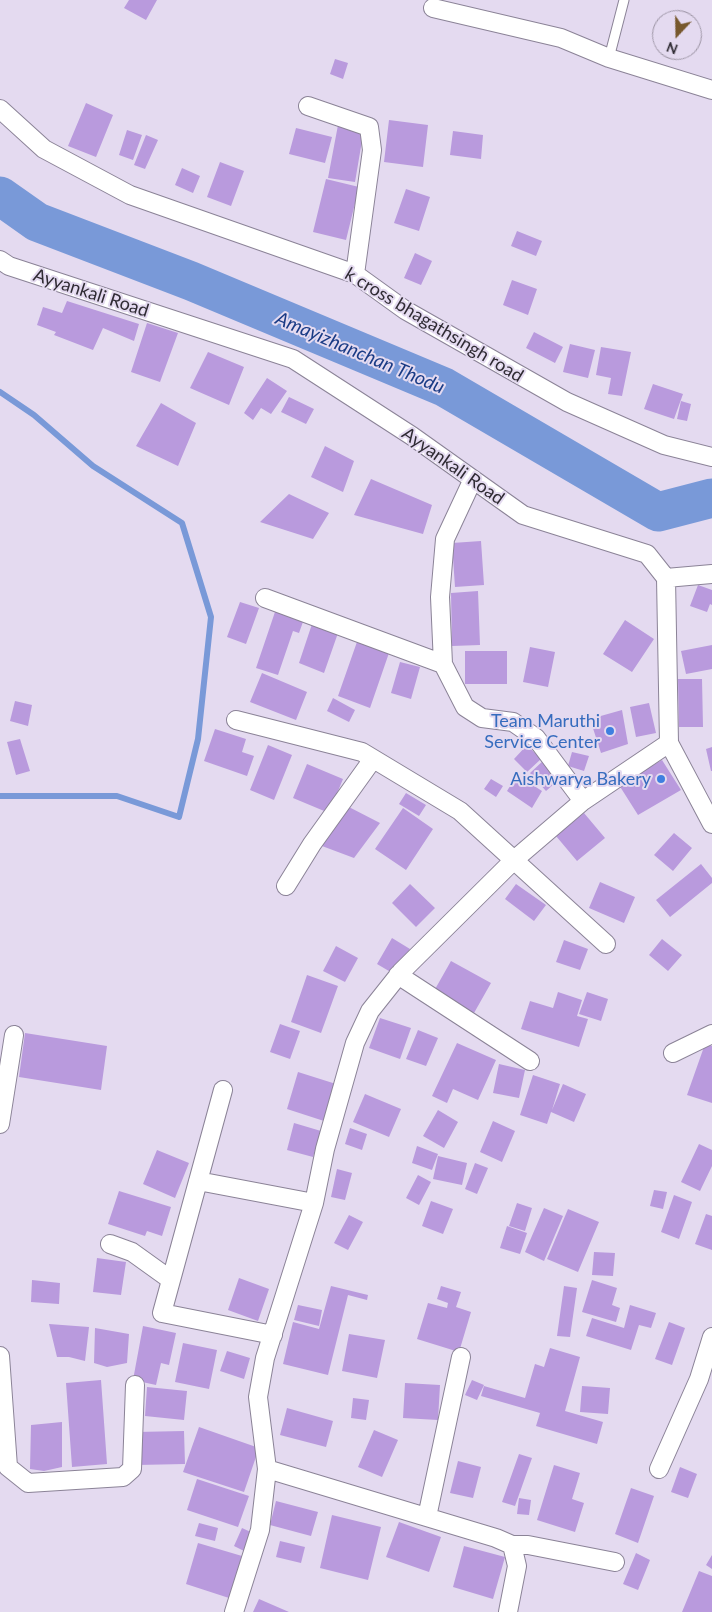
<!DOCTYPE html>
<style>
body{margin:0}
#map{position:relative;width:712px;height:1612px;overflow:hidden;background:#e4daf0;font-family:Lato,sans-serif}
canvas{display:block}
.north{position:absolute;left:652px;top:10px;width:50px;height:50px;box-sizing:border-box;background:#e4daf0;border:1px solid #9c94a4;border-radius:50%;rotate:201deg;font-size:14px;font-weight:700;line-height:20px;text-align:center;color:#2f2b33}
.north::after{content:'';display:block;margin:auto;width:18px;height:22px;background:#77582d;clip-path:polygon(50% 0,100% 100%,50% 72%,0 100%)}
</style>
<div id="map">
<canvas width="712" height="1612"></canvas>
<div class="north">N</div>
</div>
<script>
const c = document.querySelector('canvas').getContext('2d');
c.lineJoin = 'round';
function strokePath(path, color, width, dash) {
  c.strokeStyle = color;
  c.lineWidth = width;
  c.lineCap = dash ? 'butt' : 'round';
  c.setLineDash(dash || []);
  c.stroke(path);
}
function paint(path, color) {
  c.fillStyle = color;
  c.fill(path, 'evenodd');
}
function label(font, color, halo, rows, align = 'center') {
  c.font = font + ' Lato,sans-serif';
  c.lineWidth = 4;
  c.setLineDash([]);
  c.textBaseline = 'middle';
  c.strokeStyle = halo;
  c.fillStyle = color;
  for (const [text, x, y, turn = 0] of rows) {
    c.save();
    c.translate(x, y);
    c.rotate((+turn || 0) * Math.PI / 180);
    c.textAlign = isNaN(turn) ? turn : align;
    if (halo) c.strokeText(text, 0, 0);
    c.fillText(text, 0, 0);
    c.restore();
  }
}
strokePath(new Path2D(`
 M0,392L34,415L93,466L182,523L211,617L198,739L179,817L117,796H0`), '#7999d8', 6);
strokePath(new Path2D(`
 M0,196L37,222L191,281L444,387L658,512L712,498`), '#7999d8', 39);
paint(new Path2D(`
 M129,0H157L146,20L124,8Z
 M335,59L348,63L343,79L330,74Z
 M86,103L113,115L96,157L68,146Z
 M389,120L428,125L423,167L384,162Z
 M338,125L364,129L355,182L328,178Z
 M296,128L332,137L325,163L289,154Z
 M127,130L142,135L133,160L119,155Z
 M453,131L483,135L481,159L450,155Z
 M146,135L158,140L145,169L134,165Z
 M220,162L244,171L231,206L207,197Z
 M182,168L200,176L193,193L175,185Z
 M326,179L359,187L346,240L313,232Z
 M406,189L430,197L419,231L394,223Z
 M517,231L542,241L536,256L511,246Z
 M415,253L432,261L421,285L404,278Z
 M512,280L537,289L528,315L503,305Z
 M67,301L139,324L134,341L103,328L93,350L54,335L56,332L37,325L43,307L62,313Z
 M147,323L178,333L160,382L131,372Z
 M534,332L563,347L555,363L526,348Z
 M570,344L595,350L588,378L563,372Z
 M601,347L631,352L622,396L608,394L611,378L596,375Z
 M208,352L244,367L229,405L190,388Z
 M267,378L287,391L271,414L261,408L253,420L244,413Z
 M653,384L683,394L674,419L644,409Z
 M289,397L314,409L306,424L281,412Z
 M681,401L691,404L687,421L677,419Z
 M161,403L196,423L178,466L136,446Z
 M325,446L354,461L343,492L311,477Z
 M371,479L432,505L423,534L354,515Z
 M289,494L329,513L313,539L260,522Z
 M481,541L484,585L455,587L452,543Z
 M698,585L712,590V605L710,604L707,612L690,606Z
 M478,591L480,645L452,646L451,593Z
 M240,602L259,608L246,644L227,637Z
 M276,609L304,619L299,633L293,631L278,675L256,668Z
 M625,620L654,639L632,672L603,654Z
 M312,624L338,633L324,673L299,663Z
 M358,639L390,650L370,708L338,696Z
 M712,645V669L686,674L681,651Z
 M530,647L555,652L548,687L523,682Z
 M465,651H507V684H465Z
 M400,662L420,667L411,699L391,693Z
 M262,673L307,692L296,720L250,702Z
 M678,679H702L703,727H679Z
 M333,698L355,710L349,722L327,711Z
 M15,701L32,705L28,726L10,721Z
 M649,703L656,733L636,737L630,707Z
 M622,710L628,744L601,753L590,719Z
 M215,729L246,739L242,752L254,756L247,776L204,761Z
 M20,739L30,771L16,775L7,742Z
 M268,745L292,755L274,800L250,790Z
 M527,745L541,759L527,772L514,759Z
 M712,747V771H711L706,749Z
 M572,752L589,756L584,771L568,766Z
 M544,760L561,778L546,791L530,773Z
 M662,760L681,790L638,815L619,785Z
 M307,764L343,779L329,813L293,798Z
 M517,775L542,791L532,808L507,791Z
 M491,779L503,786L496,797L484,789Z
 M406,793L426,805L419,816L399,804Z
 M345,805L380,823L354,858L322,846Z
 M403,808L433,829L406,870L375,849Z
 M584,813L605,838L577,861L556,836Z
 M674,833L692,848L673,871L654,855Z
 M701,864L712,878V883L670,917L656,900Z
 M600,882L635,897L624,923L589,908Z
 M410,884L435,908L416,927L392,903Z
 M516,884L546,905L534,921L505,899Z
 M392,938L410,949L394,974L377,964Z
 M662,939L682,955L668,971L649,955Z
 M564,940L588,949L580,970L556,962Z
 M336,946L358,958L345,982L323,971Z
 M451,961L491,983L474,1013L434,991Z
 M307,975L338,986L321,1033L291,1022Z
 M558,992L582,1000L577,1016L588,1019L579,1047L521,1029L530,1001L553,1008Z
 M587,992L608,999L601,1021L579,1014Z
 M380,1018L411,1028L400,1059L369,1048Z
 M280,1024L300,1031L290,1059L270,1052Z
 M418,1030L438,1038L426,1066L406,1059Z
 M25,1033L107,1046L101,1090L19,1077Z
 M457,1043L496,1060L478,1100L453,1089L447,1103L432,1096Z
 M705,1044L712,1046V1103L687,1095Z
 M499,1064L525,1070L519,1098L493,1093Z
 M298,1072L336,1084L324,1121L287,1109Z
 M533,1075L560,1084L552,1110L563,1084L586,1094L574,1122L551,1112L547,1124L520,1115Z
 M365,1094L401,1109L389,1137L353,1122Z
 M438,1110L458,1122L444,1148L423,1136Z
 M493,1121L515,1131L502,1162L480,1152Z
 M294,1123L321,1131L313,1157L287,1150Z
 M350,1128L367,1134L362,1150L345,1144Z
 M699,1144L712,1150V1166L700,1191L681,1182Z
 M417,1146L438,1154L432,1170L412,1163Z
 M157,1150L189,1163L175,1198L143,1184Z
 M438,1156L467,1163L462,1185L433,1179Z
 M475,1163L488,1168L477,1194L465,1189Z
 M337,1169L352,1173L345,1200L331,1197Z
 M418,1175L431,1182L419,1205L406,1198Z
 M654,1190L667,1192L663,1209L650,1206Z
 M119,1191L171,1207L162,1236L147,1231L145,1236L108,1224Z
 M674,1195L692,1202L679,1239L661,1232Z
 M431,1201L453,1209L443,1234L422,1226Z
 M517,1203L532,1208L525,1231L509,1226Z
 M544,1208L563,1216L544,1261L525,1252Z
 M568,1209L599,1222L578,1272L547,1259Z
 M706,1214L712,1216V1250L695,1244Z
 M349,1215L363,1222L348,1250L334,1243Z
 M507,1226L527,1233L520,1254L500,1248Z
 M594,1252L615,1253L613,1276L592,1275Z
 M97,1258L126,1262L121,1295L93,1292Z
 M239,1278L269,1289L258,1321L228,1310Z
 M32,1280L60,1283L59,1304L31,1302Z
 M592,1280L617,1288L612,1305L620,1308L616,1322L582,1312Z
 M331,1286L368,1295L367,1300L348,1295L328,1375L283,1364L293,1322L319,1329Z
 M441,1286L461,1292L456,1307L471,1312L459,1352L417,1339L428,1303L447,1308L448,1303L437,1299Z
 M564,1286L577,1288L570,1337L557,1336Z
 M298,1305L322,1310L319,1326L294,1320Z
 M630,1305L656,1313L651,1328L639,1325L631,1350L586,1336L592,1318L624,1328Z
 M669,1322L685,1328L672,1365L655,1359Z
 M49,1324L89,1327L85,1361L69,1357H57Z
 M143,1326L176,1333L169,1365L161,1363L156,1385L133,1380Z
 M95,1328L129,1334L127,1363L107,1367L94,1363Z
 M349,1334L385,1340L377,1378L342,1371Z
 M183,1343L217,1350L209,1389L175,1382Z
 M550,1348L580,1357L565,1411L603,1422L597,1444L536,1426L540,1413L481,1396L484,1386L525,1398L535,1364L544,1367Z
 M227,1351L250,1358L244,1379L220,1371Z
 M101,1380L107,1464L72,1467L66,1383Z
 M472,1380L484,1385L477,1400L465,1395Z
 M405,1383L440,1385L438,1420L403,1418Z
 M582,1386L610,1388L608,1414L580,1412Z
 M147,1387L187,1391L184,1420L145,1416Z
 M353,1398L369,1400L366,1420L351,1418Z
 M287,1408L333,1421L326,1447L280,1435Z
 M62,1422V1467L44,1471L30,1469L31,1425Z
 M199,1427L259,1448L244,1492L183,1472Z
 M374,1430L398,1440L382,1477L358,1467Z
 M184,1431L185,1464L137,1465L136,1432Z
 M519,1454L532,1458L515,1506L502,1502Z
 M458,1461L481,1467L473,1498L450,1493Z
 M554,1465L580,1473L572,1499L584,1503L575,1532L537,1520Z
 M680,1467L697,1474L688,1498L671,1492Z
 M197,1479L249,1496L238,1527L187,1510Z
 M631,1488L654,1496L638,1543L615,1534Z
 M519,1498L531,1500L529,1515L517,1514Z
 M276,1501L318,1512L311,1536L270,1525Z
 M332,1515L381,1527L368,1580L320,1568Z
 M399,1522L441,1537L429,1572L386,1557Z
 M199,1523L218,1528L215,1541L195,1536Z
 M242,1528L255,1534L246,1552L234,1546Z
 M280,1541L305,1547L301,1563L276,1557Z
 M198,1543L242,1556L229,1598L186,1584Z
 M464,1546L505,1557L493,1599L453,1587Z
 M636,1553L650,1560L638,1590L623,1584Z
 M712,1555V1569L706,1565Z
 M699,1571L712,1576V1612H682Z
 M259,1599L289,1612H253Z`), '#b99add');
const service = new Path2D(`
 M609,58L624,0`);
const minor = new Path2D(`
 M433,8L561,38L609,58L712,90
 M308,106L369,127L372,150L355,274
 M0,109L44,149L130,195L355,274L405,310L567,402L664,445L712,457
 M0,260L9,266L293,359L412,436L523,515L647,554L666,578L669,743L712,824
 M666,578L712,574
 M265,598L443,664L465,707L482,718L513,722L536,738L583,801
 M443,664L440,597L445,539L473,479
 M236,720L362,752L460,811L606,944
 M286,886L312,844L373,759
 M398,975L530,1061
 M673,1053L712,1034
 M223,1090L162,1313L273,1335
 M0,1124L14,1035
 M198,1181L314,1203
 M110,1244L132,1252L171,1280
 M0,1356L8,1467L28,1483L123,1477L132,1469L135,1385
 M267,1469L496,1538L512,1545L517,1566L508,1612
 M659,1469L699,1379L712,1337
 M427,1517L461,1357
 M512,1545H528L615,1562
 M234,1612L260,1530L267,1469L258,1397L265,1358L314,1203L325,1149L355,1043L370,1011L401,972L514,860L583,801L669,743`);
strokePath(service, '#8b8397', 11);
strokePath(minor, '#8b8397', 20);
strokePath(service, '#fff', 9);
strokePath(minor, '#fff', 18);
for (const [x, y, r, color] of [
 [610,731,5,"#3f7fe0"],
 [661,779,5,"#3f7fe0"]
]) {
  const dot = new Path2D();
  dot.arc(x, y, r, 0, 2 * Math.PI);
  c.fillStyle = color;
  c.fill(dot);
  strokePath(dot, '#e4daf0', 2);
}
label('18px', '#2f2b33', '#e4daf0', [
 ["Ayyankali Road",91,293,18],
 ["k cross bhagathsingh road",434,325,31],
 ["Ayyankali Road",453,466,35]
]);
label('18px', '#366cbe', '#e4daf0', [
 ["Team Maruthi",600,721],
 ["Service Center",600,742],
 ["Aishwarya Bakery",651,779]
], 'right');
label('italic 19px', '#1a3b85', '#e4daf0', [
 ["Amayizhanchan Thodu",360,353,23]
]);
</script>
